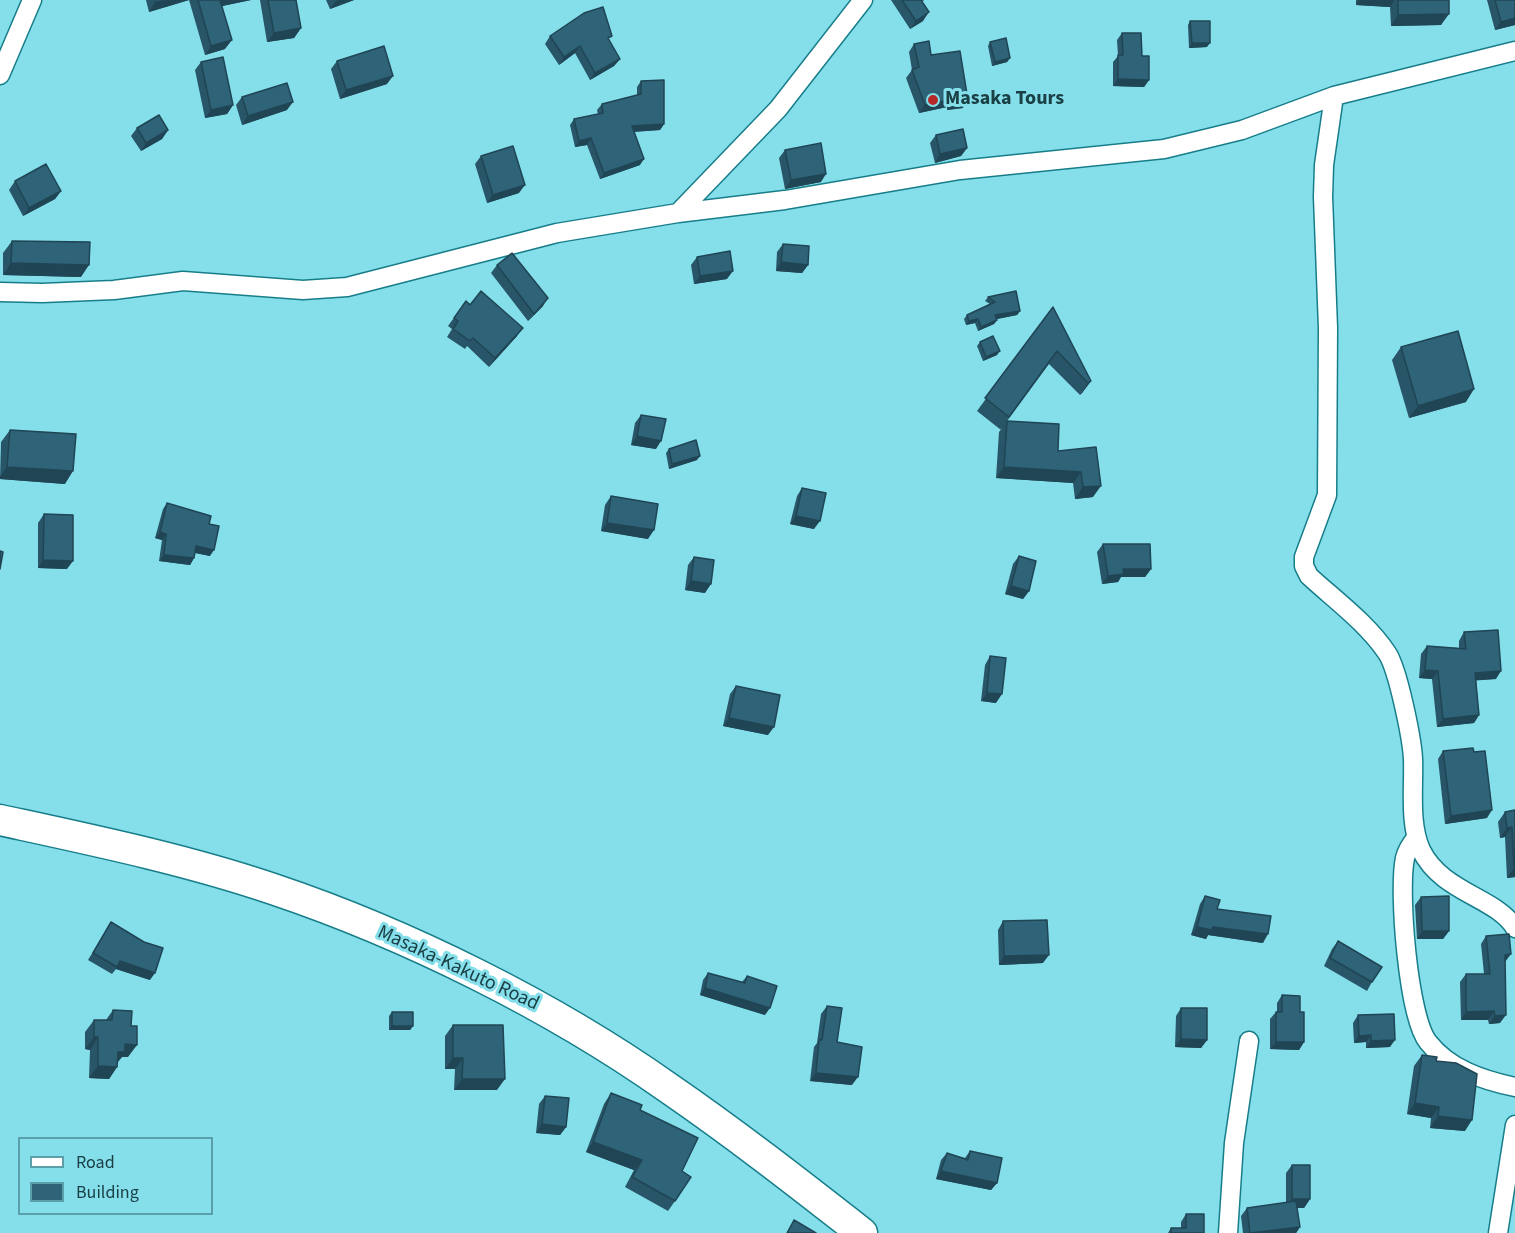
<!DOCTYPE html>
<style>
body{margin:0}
#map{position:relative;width:1515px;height:1233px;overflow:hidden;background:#85dfeb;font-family:"Source Sans 3",sans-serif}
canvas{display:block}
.legend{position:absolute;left:18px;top:1137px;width:195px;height:78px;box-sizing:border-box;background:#85dfeb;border:2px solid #5a9fa9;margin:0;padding:8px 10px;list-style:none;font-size:18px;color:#1a4045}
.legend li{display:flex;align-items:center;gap:12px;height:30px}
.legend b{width:30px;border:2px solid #5a9fa9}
</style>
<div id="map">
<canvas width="1515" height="1233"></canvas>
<ul class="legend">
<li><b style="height:8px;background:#fff"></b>Road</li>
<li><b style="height:16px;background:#2e6378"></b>Building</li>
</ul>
</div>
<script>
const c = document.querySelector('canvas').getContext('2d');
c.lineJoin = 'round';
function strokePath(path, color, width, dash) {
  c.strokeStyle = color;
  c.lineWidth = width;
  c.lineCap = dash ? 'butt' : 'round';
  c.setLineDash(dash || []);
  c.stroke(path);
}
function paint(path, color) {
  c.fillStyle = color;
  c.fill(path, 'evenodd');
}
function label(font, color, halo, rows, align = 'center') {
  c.font = font + ' "Source Sans 3",sans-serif';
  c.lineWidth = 6;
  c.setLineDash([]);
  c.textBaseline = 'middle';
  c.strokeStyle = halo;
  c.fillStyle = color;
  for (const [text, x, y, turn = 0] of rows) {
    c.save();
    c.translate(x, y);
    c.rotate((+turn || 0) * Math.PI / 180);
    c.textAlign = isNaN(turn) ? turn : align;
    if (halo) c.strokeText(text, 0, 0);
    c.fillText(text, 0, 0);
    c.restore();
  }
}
const minor = new Path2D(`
 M0,75L32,0
 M1334,96L1324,165L1323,197L1328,328L1327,495L1304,557V566L1309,576C1335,600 1367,623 1387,653C1398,669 1412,739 1413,759C1414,788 1409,824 1421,850C1442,893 1496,897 1515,928
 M678,213L778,109L863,0
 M0,292L42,293L114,290L183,281L303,290L347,287L557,233L678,213L785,200L960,170L1164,149L1242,130L1334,96L1515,51
 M1416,838C1411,844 1407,850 1405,858C1398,890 1408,1017 1428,1042C1449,1069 1482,1080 1515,1087
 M1228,1233L1234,1143L1249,1041
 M1498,1233L1515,1125`);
const trunk = new Path2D(`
 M0,820C92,840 184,859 273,889C407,934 552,1006 667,1087C734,1133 798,1183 862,1233`);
strokePath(minor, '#177e89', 21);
strokePath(trunk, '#177e89', 33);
strokePath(minor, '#fff', 18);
strokePath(trunk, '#fff', 30);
paint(new Path2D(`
 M146,0H251L222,6L225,49L205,55L189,0L149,12Z
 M260,0H296L301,28L294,38L267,42Z
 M326,0H354L330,9Z
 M891,0H924L922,2L923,21L910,29Z
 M1356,0H1449L1441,25L1391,26L1390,7L1356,5Z
 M1487,0H1515V25L1495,30Z
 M1190,21L1207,47L1189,48L1188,25Z
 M1122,33L1149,80L1144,87L1113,86V62L1118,56L1117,40Z
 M550,36L609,40L620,59L614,66L590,80L575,53L559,65L545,44Z
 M990,42L1010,58L1007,62L992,66L988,46Z
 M914,44L931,55L963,108L947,110V107L919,113L906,78L912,70L909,52Z
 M337,61L387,84L340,99L331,69Z
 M201,62L233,105L227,114L205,118L195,70Z
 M641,81L664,124L660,130L634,132L640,165L600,179L587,145L575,147L570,125L574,119L598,114L597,110L602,104L637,95V87Z
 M242,97L287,110L242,125L236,105Z
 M137,128L168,130L162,139L141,151L131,136Z
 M936,135L967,148L961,156L935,163L930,143Z
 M785,150L821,182L785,189L779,158Z
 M481,156L519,193L487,203L475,164Z
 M15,181L61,191L55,199L23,216L9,190Z
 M12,241L81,277L3,275V253Z
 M783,244L808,265L802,273L776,271L777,252Z
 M697,257L727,279L694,284L691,265Z
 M497,265L543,306L528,321L491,273Z
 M988,297L1020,311L1017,315L997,319V320L994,324L978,331L975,323L966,325L964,319L967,315L990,304L985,301Z
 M466,301L517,336L489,367L467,346L465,349L447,337L452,329L448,326Z
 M1053,307L1091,381L1082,393L1080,395L1049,364L1007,421L1058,451L1096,447L1093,497L1075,499L1073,483L996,478L999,432L1002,428L1001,430L977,411Z
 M980,342L997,355L983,361L977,346Z
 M1401,347L1466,402L1409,418L1392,360Z
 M641,415L656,449L631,445L635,423Z
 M10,430L65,484L0,479L1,442Z
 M669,449L697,460L669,469L666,453Z
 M802,488L814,529L790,524L797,496Z
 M611,496L648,539L601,531L605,505Z
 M167,503L209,524L210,556L195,553L194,558L190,565L159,561L162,540L155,538L163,509Z
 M44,514L67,569L38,568V523Z
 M1103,544L1151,569L1145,577H1121L1118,582L1102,584L1097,552Z
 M1019,556L1029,591L1023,599L1005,594L1013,564Z
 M694,557L705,593L685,590L688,565Z
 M1464,632L1496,679L1476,680L1479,715L1474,723L1437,727L1432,679L1419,678L1421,654L1427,646L1459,648V641Z
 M990,656L996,703L981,701L985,665Z
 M736,686L768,735L723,726L730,694Z
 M1443,751L1474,752L1487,818L1445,824L1438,759Z
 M1515,810V877L1507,878L1505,837L1500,838L1498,822L1505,812Z
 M1205,896L1217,909L1263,943L1208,935L1206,939L1191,935L1200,904Z
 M1421,897L1449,931L1443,939H1417L1415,905Z
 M1003,921L1043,963L999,965L998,930Z
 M111,922L150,980L116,969L112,974L88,960Z
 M1486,936L1505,963L1500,1023L1489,1024L1488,1020H1461L1460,982L1466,974H1484L1481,944Z
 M1338,941L1372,982L1367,991L1324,966L1332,949Z
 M708,973L742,982L747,976L765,1015L700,995L703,980Z
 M1282,995L1300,1012L1304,1042L1299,1050L1270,1049V1019L1276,1012H1277V1003Z
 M827,1006L837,1042L852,1085L810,1081L814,1047L817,1043L821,1014Z
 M1181,1008L1207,1040L1201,1048L1175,1047L1176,1016Z
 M113,1010L128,1057H122L117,1063V1067L109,1079L89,1078L90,1050L85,1049V1032L94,1020H106Z
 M392,1012L413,1026L410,1030H389V1016Z
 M1358,1015L1390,1047L1366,1048V1042L1354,1043L1353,1023Z
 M453,1025L497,1090H454L455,1069H445V1036Z
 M1422,1055L1436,1061L1465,1131L1430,1128L1431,1118L1407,1114L1414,1066Z
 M611,1093L640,1110L682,1171L675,1201L668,1211L625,1187L634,1170L586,1152L604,1104Z
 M545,1096L566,1127L560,1135L536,1133L539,1104Z
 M970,1151L997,1183L991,1190L936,1179L941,1160L947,1153L965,1158Z
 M1292,1165L1310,1199L1304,1208H1297L1300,1227L1296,1233H1243L1241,1216L1247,1208L1286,1203V1173Z
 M1186,1214L1204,1233H1168L1171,1228H1181V1222Z`), '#285567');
paint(new Path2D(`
 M164,0H189L149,12L155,2Z
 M219,0H251L213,8Z
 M339,0H354L330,9L336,1Z
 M1359,0H1395L1390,7L1356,5Z
 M929,12L923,21L910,29L916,21Z
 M1449,14L1441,25L1391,26L1398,15Z
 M1515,18V25L1495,30L1501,22Z
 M301,28L294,38L267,42L274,33Z
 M232,40L225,49L205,55L211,46Z
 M1192,43H1210L1207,47L1189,48Z
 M580,46L575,53L559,65L564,57Z
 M1010,58L1007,62L992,66L995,62Z
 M620,59L614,66L590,80L595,73Z
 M393,76L387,84L340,99L346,90Z
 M1118,79L1149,80L1144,87L1113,86Z
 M952,99L947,107L919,113L925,105Z
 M968,100L963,108L947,110L953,102Z
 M293,102L287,110L242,125L248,116Z
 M233,105L227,114L205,118L211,110Z
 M664,124L660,130L628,132L632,126Z
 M168,130L162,139L141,151L146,143Z
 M591,138L587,145L575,147L579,141Z
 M967,148L961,156L935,163L940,154Z
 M644,159L640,165L600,179L604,173Z
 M826,174L821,182L785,189L791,180Z
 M525,185L519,193L487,203L493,195Z
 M61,191L55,199L23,216L29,208Z
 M781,262L808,265L802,273L776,271Z
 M11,263L89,265L81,277L3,275Z
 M733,271L727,279L694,284L700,276Z
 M548,298L543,306L528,321L534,314Z
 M1020,311L1017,315L992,320L995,315Z
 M978,319L975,323L966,325L969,321Z
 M997,320L994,324L978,331L981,327Z
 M523,328L517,336L489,367L495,358Z
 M1000,351L997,355L983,361L986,357Z
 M1091,381L1082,393L1080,395L1088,383Z
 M1474,389L1466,402L1409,418L1418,406Z
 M637,436L661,441L656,449L631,445Z
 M700,456L697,460L669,469L672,464Z
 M7,467L73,471L65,484L0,479V477Z
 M1004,467L1081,472L1073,483L996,478Z
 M1101,486L1093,497L1075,499L1083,487Z
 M796,516L820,521L814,529L790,524Z
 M607,523L654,530L648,539L601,531Z
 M160,532L166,534L162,540L155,538Z
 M196,546L214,550L210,556L191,552Z
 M164,555L194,558L190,565L159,561Z
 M43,560L73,561L67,569L38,568Z
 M1123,569H1151L1145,577H1121L1118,582L1102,584L1108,576Z
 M691,581L711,584L705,593L685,590Z
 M1011,586L1029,591L1023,599L1005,594Z
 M1425,670L1438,671L1432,679L1419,678Z
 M1501,671L1496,679L1469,681L1475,673Z
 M987,693L1002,694L996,703L981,701Z
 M1479,715L1474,723L1437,727L1443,719Z
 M729,718L774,727L768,735L723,726Z
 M1492,810L1487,818L1445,824L1451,816Z
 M1512,827L1505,837L1500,838L1507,828Z
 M1514,868H1515V877L1507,878Z
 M1197,927H1213L1268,934L1263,943L1208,935L1206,939L1191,935Z
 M1422,931H1449L1443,939H1417Z
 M1511,954L1505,962V955Z
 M1049,955L1043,963L999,965L1004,956Z
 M120,961L155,973L150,980L116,969Z
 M705,988L770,1008L765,1015L700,995Z
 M1494,1011L1488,1020H1461L1466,1012Z
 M1506,1015L1500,1023L1489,1024L1495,1016Z
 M392,1026H413L410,1030H389Z
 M1371,1035L1366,1042L1354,1043L1359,1036Z
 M94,1037H98L90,1050L85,1049Z
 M1181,1039L1207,1040L1201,1048L1175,1047Z
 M1395,1040L1390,1047L1366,1048L1371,1041Z
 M1276,1042H1304L1299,1050L1270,1049Z
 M125,1044L137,1045L128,1057H122L116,1064L118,1052Z
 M453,1058H463L455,1069H445Z
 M98,1066L117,1067L109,1079L89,1078Z
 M816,1073L858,1077L852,1085L810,1081Z
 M462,1079H505L497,1090H454Z
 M1415,1103L1439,1107L1431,1118L1407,1114Z
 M1438,1116L1472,1120L1465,1131L1430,1128Z
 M542,1124L566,1127L560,1135L536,1133Z
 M593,1142L642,1160L634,1170L586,1152Z
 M941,1171L997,1183L991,1190L936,1179Z
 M1292,1199H1310L1304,1208H1286Z
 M1300,1227L1296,1233H1256Z`), '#204554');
const building = new Path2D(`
 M198,0H220L232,40L211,46Z
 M268,0H296L301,28L274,33Z
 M902,0H921L929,12L916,21Z
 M1398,0H1449V14L1398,15Z
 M1495,0H1515V18L1501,22Z
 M603,7L612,36L608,38L620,59L595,73L580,46L564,57L550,36L584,13Z
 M1190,21H1210V43H1192Z
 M1122,33H1141L1142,56H1149V80L1118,79V55H1123Z
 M1006,38L1010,58L995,62L990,42Z
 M929,41L931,55L960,51L968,100L953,102L952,99L925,105L912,70L919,67L914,44Z
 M384,46L393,76L346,90L337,61Z
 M223,57L233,105L211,110L201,62Z
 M664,80V124L632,126L644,159L604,173L591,138L579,141L574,119L603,113L602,104L641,94V81Z
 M287,83L293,102L248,116L242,97Z
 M159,115L168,130L146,143L137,128Z
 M963,129L967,148L940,154L936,135Z
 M821,143L826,174L791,180L785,150Z
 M513,146L525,185L493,195L481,156Z
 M46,164L61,191L29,208L15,181Z
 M12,241L90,242L89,265L11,263Z
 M783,244L809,246L808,265L781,262Z
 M730,251L733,271L700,276L697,257Z
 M512,253L548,298L534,314L497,265Z
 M481,291L523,328L495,358L473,338L470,341L453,329L458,321L454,318L466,301L470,305Z
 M1016,291L1020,311L995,315L997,320L981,327L978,319L969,321L967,315L995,302L988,297Z
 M1053,307L1091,381L1088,383L1057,351L1009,417L985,398Z
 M1458,331L1474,389L1418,406L1401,347Z
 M993,336L1000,351L986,357L980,342Z
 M641,415L666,419L661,441L637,436Z
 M1007,421L1059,424L1058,451L1096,447L1101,486L1083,487L1081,472L1004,467Z
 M10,430L76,434L73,471L7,467Z
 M696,440L700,456L672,464L669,449Z
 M802,488L826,493L820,521L796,516Z
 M611,496L658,504L654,530L607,523Z
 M167,503L211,516L209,524L219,526L214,550L196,546L194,558L164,555L166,534L160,532Z
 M44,514L73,515V561L43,560Z
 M1103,544H1150L1151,569H1123L1124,574L1108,576Z
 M0,551L3,552L0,569Z
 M1019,556L1036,561L1029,591L1011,586Z
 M694,557L714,560L711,584L691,581Z
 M1498,630L1501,671L1475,673L1479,715L1443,719L1438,671L1425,670L1427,646L1466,649L1464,632Z
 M990,656L1006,658L1002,694L987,693Z
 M736,686L780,695L774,727L729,718Z
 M1473,748L1474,752L1485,751L1492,810L1451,816L1443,751Z
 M1515,810V868H1514L1512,827L1507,828L1505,812Z
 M1205,896L1220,900L1217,909L1271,916L1268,934L1213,927L1212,930L1197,927Z
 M1449,896V931H1422L1421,897Z
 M1047,920L1049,955L1004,956L1003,921Z
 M111,922L144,942L163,948L155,973L120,961L117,967L93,953Z
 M1509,934L1511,954L1505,955L1506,1015L1495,1016L1494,1011L1466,1012V974H1490L1486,936Z
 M1338,941L1382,967L1372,982L1330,958Z
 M708,973L745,983L747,976L777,986L770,1008L705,988Z
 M1282,995L1300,996V1012H1304V1042H1276V1012H1282Z
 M827,1006L842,1008L837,1042L862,1047L858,1077L816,1073L819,1040H822Z
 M1181,1008H1207V1040L1181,1039Z
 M113,1010L132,1011L131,1026H137V1045L125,1044V1052H118L117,1067L98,1066V1037H94V1020H112Z
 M392,1012H413V1026H392Z
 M1394,1014L1395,1040L1371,1041V1035L1359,1036L1358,1015Z
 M453,1025H503L505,1079H462L463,1058H453Z
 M1422,1055L1437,1057L1436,1061L1456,1063L1477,1074L1472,1120L1438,1116L1439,1107L1415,1103Z
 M611,1093L642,1105L640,1110L698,1138L682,1171L691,1177L675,1201L632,1177L642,1160L593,1142Z
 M545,1096L569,1098L566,1127L542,1124Z
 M970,1151L1002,1158L997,1183L941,1171L947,1153L968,1160Z
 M1292,1165H1310V1199H1292Z
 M1296,1201L1300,1227L1250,1233L1247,1208Z
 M1186,1214H1204V1233H1171V1228H1186Z
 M794,1220L816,1233H787Z`);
paint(building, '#2e6378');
strokePath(building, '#204554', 1.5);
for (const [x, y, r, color] of [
 [933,100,6,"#b72828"]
]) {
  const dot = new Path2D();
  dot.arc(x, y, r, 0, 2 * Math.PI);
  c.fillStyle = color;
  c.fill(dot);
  strokePath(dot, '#85dfeb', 2);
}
label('bold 20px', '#1a4045', '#85dfeb', [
 ["Masaka Tours",945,100]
], 'left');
label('20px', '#1a4045', '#85dfeb', [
 ["Masaka-Kakuto Road",458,969,25]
]);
</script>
